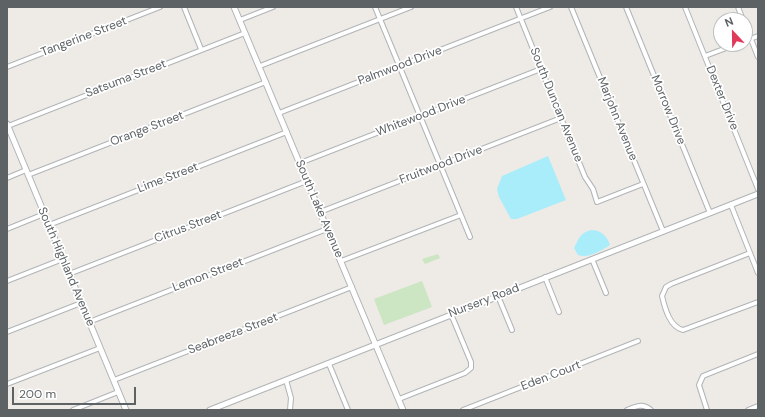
<!DOCTYPE html>
<style>
body{margin:0}
#map{position:relative;width:765px;height:417px;overflow:hidden;background:#eeeae5;font-family:"DM Sans",sans-serif}
canvas{display:block}
.frame{position:absolute;inset:0;border:8px solid #5d6265;pointer-events:none}
.north{position:absolute;left:713px;top:12px;width:40px;height:40px;box-sizing:border-box;background:#fff;border:1px solid #bec0c1;border-radius:50%;rotate:338deg;font-size:11px;font-weight:700;line-height:16px;text-align:center;color:#5d6265}
.north::after{content:'';display:block;margin:auto;width:14px;height:18px;background:#e13959;clip-path:polygon(50% 0,100% 100%,50% 72%,0 100%)}
.scale{position:absolute;left:12px;top:387px;width:124px;height:18px;box-sizing:border-box;border:2px solid #5d6265;border-top:0;padding-left:5px;font-size:12px;line-height:14px;white-space:nowrap;color:#5d6265;-webkit-text-stroke:3px #fff;paint-order:stroke}
</style>
<div id="map">
<canvas width="765" height="417"></canvas>
<div class="frame"></div>
<div class="north">N</div>
<div class="scale">200 m</div>
</div>
<script>
const c = document.querySelector('canvas').getContext('2d');
c.lineJoin = 'round';
function paint(path, color) {
  c.fillStyle = color;
  c.fill(path, 'evenodd');
}
function strokePath(path, color, width, dash) {
  c.strokeStyle = color;
  c.lineWidth = width;
  c.lineCap = dash ? 'butt' : 'round';
  c.setLineDash(dash || []);
  c.stroke(path);
}
function label(font, color, halo, rows, align = 'center') {
  c.font = font + ' "DM Sans",sans-serif';
  c.lineWidth = 3.5;
  c.setLineDash([]);
  c.textBaseline = 'middle';
  c.strokeStyle = halo;
  c.fillStyle = color;
  for (const [text, x, y, turn = 0] of rows) {
    c.save();
    c.translate(x, y);
    c.rotate((+turn || 0) * Math.PI / 180);
    c.textAlign = isNaN(turn) ? turn : align;
    if (halo) c.strokeText(text, 0, 0);
    c.fillText(text, 0, 0);
    c.restore();
  }
}
paint(new Path2D(`
 M438,254L440,258L425,264L422,259Z
 M422,281L432,307L384,325L374,299Z`), '#cce5c3');
paint(new Path2D(`
 M548,156L566,200L517,219H511L499,197L497,189L502,176Z
 M591,230C601,230 607,236 610,245C602,250 589,259 578,255L574,248C579,238 580,233 591,230Z`), '#a9edfb');
const minor = new Path2D(`
 M184,7L201,49
 M375,7L470,237
 M516,7L585,177L593,189L597,202L643,184
 M571,7L663,231
 M626,7L710,213
 M685,7L758,189
 M738,7L743,20
 M240,20L273,7
 M745,24L758,57
 M745,41L758,36
 M705,56L737,44
 M260,66L411,7
 M7,67L160,7
 M279,113L550,7
 M8,126L245,33
 M300,163L541,69
 M28,175L266,82
 M7,178L26,170
 M731,205L758,273
 M320,212L561,118
 M49,225L287,132
 M7,229L44,214
 M750,253L671,284L666,287L662,296C665,309 670,327 683,330L758,302
 M592,259L606,293
 M341,261L461,215
 M69,274L307,181
 M545,277L559,312
 M7,281L63,259
 M498,296L512,330
 M89,322L327,229
 M7,332L81,303
 M329,364L348,410
 M114,380L352,287
 M286,380L291,398L290,410
 M7,384L100,348
 M399,399L465,373L471,368V362L451,314
 M73,410L118,392
 M463,410L638,341
 M627,410C636,406 643,403 651,410
 M707,410L699,385L703,376L758,354
 M748,410L758,406`);
const tertiary = new Path2D(`
 M234,7L403,410
 M7,124L126,410
 M210,410L758,194`);
strokePath(minor, '#b0b4b7', 6);
strokePath(tertiary, '#b0b4b7', 7);
strokePath(minor, '#fff', 4);
strokePath(tertiary, '#fff', 5);
label('12px', '#5d6265', '#fff', [
 ["Tangerine Street",84,37,-21],
 ["Palmwood Drive",400,66,-21],
 ["Satsuma Street",126,79,-21],
 ["Dexter Drive",722,98,68],
 ["South Duncan Avenue",556,105,68],
 ["Morrow Drive",668,110,68],
 ["Whitewood Drive",421,116,-21],
 ["Marjohn Avenue",617,119,68],
 ["Orange Street",147,129,-21],
 ["Fruitwood Drive",441,165,-21],
 ["Lime Street",168,178,-21],
 ["South Lake Avenue",319,209,67],
 ["Citrus Street",188,227,-21],
 ["South Highland Avenue",66,267,67],
 ["Lemon Street",208,275,-21],
 ["Nursery Road",484,301,-21],
 ["Seabreeze Street",233,334,-21],
 ["Eden Court",551,376,-21]
]);
</script>
